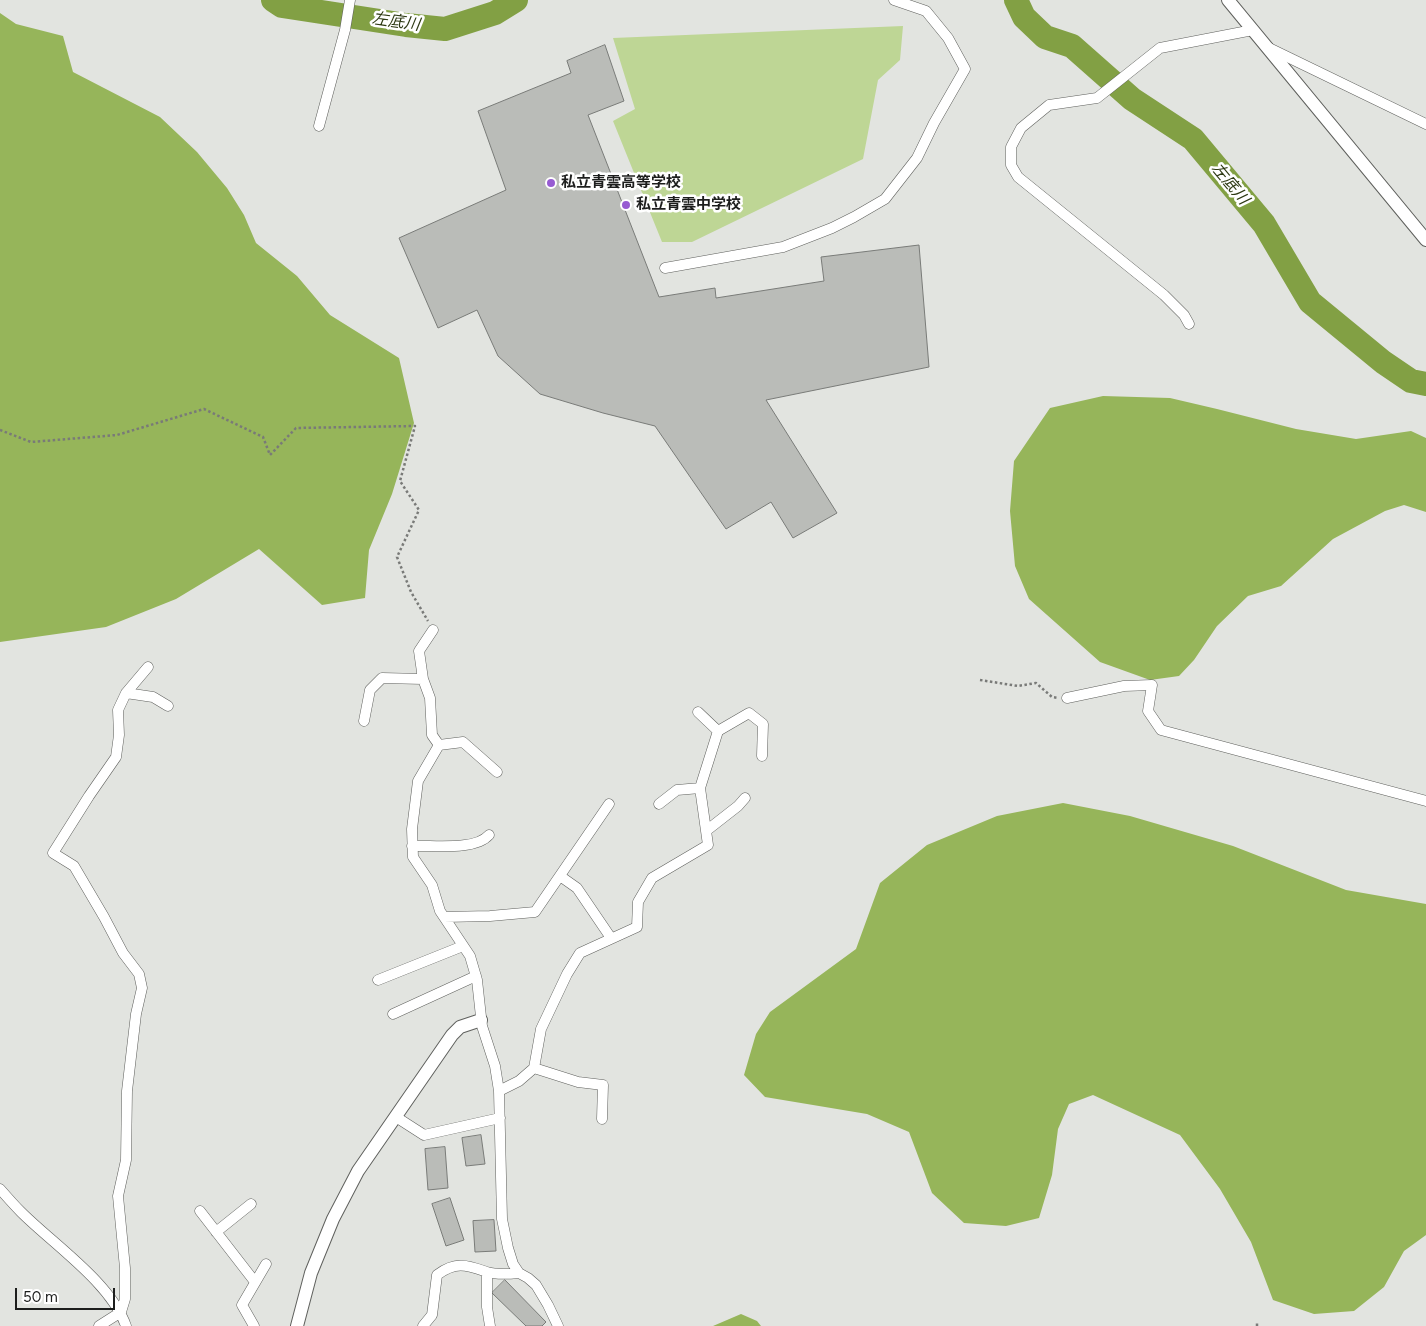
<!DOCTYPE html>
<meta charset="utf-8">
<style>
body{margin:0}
#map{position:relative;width:1426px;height:1326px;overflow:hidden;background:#e2e4e0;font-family:Figtree,sans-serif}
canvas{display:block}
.scale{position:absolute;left:15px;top:1288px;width:100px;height:22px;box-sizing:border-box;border:2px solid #1d1e1d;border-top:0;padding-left:6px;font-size:15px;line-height:18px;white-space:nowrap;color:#1d1e1d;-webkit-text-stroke:4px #fff;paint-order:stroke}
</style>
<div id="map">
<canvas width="1426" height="1326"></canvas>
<div class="scale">50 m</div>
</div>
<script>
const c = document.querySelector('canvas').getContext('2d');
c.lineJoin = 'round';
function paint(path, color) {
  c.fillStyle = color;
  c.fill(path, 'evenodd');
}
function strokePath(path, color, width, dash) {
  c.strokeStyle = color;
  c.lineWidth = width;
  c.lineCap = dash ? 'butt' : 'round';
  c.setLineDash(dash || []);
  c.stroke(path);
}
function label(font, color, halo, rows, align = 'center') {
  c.font = font + ' Figtree,"Noto Sans JP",sans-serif';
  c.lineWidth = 5;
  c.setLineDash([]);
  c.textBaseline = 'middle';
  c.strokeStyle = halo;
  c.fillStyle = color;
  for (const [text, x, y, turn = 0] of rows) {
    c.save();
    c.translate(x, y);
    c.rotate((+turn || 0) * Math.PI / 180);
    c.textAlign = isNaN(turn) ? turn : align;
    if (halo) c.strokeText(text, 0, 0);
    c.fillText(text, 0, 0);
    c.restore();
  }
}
paint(new Path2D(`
 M903,26L900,60L878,80L863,159L692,242H662L613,121L635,109L613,38Z`), '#bed695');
paint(new Path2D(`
 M0,13L16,24L63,36L73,72L160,117L197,152L227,188L244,215L256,243L297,276L330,315L399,358L414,423L392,494L369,550L365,598L322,605L259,549L176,599L106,627L0,642Z
 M1103,396L1170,398L1217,409L1296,429L1356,439L1411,431L1426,438V512L1404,505L1385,511L1333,539L1281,586L1248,596L1217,626L1194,660L1179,676L1150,680L1100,662L1029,599L1015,566L1010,511L1014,461L1050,408Z
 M1063,803L1130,816L1233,846L1346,890L1426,904V1235L1404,1251L1384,1287L1354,1311L1314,1314L1273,1300L1251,1242L1220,1189L1180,1135L1093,1095L1069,1104L1058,1129L1052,1175L1039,1218L1006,1226L964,1223L932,1193L909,1132L867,1114L765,1097L744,1075L756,1034L770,1012L856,949L880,883L927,845L997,816Z
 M741,1314L757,1321L761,1326H713Z`), '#96b55a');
strokePath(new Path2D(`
 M273,0L282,6L406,25L445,29L495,13L516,0
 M1016,0L1024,17L1045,37L1072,46L1132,99L1193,139L1264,224L1310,302L1383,362L1411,381L1426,384`), '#82a044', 24);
const building = new Path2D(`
 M605,45L624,101L588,115L659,297L715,288L716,298L824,281L821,257L919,245L929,367L766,400L837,513L793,538L771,502L726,529L655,426L603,413L540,394L498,356L477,310L438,328L399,238L506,190L478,111L571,73L567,61Z
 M481,1135L485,1164L466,1166L462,1138Z
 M445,1147L448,1188L428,1190L425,1149Z
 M450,1198L464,1240L446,1246L432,1204Z
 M494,1220L496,1251L475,1252L473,1221Z
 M505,1280L546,1322L542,1326H526L492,1293Z`);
paint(building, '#babcb8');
strokePath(building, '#797b78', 1);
const minor = new Path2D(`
 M1269,48L1426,124
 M319,126L345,30L350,0
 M665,268L783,247L832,228L854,217L885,199L917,158L934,123L965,69L948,38L926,11L894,0
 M1189,324L1184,315L1164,295L1018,177L1011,165V147L1021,128L1049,105L1097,98L1160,48L1253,30
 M433,630L419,651L423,679L430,698L432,735L439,745L418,781L412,829L413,857L432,885L440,911L470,956L477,980L482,1026L495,1066L499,1091L502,1219L508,1248L513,1264L519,1273L528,1278L536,1285L548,1305L558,1326
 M126,693L153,697L168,706
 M1067,698L1124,686L1152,685L1148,711L1161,730L1426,801
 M698,712L718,731
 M364,721L370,690L382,678L423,679
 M439,745L463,742L497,772
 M659,804L677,790L700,788
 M706,831L738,806L745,798
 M412,846C433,845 475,851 489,835
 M560,876L577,888L611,938
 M444,917L490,916L535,912L609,804
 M378,980L463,946
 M393,1014L476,976
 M534,1068L578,1082L603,1085L602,1119
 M499,1091L519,1081L534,1068L541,1029L567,974L580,953L637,927L638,902L652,878L708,845L700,788L718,731L749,713L763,724L762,756
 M396,1117L424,1135L500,1118
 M0,1189C7,1197 14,1205 21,1212C53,1244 111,1283 126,1326
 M200,1211L255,1282
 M216,1232L251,1204
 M487,1272V1307L490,1326
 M99,1326L121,1312L125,1299V1268L118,1196L126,1160L127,1091L136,1014L142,988L139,974L123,953L104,917L74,866L53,853L89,796L116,757L119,735L118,710L126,693L148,667
 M254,1326L242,1305L266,1264
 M423,1326L432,1315L437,1275C456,1261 466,1265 487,1272C497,1275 509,1274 519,1273`);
const tertiary = new Path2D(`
 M1228,0L1426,240
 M297,1326L311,1273L333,1219L358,1171L452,1035L460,1027L481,1020`);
strokePath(minor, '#5f605d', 11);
strokePath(tertiary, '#5f605d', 14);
strokePath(new Path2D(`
 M0,430L31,442L117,435L204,409L263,437L270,455L296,428L415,426L400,481L419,510L397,557L411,592L428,621
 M980,680L1018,686L1036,683L1052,697L1058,698
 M1257,1326V1321`), '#797a78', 2.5, [2.5, 2.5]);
strokePath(minor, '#fff', 10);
strokePath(tertiary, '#fff', 12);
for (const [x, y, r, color] of [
 [551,183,5,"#975bd2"],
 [626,205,5,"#975bd2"]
]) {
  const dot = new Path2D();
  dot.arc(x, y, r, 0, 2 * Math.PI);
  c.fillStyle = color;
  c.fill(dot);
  strokePath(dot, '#fff', 2);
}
label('bold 15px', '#1d1e1d', '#fff', [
 ["私立青雲高等学校",561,183],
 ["私立青雲中学校",636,205]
], 'left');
label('italic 16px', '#2d3913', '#fff', [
 ["左底川",396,22,8],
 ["左底川",1230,184,50]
]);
</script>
